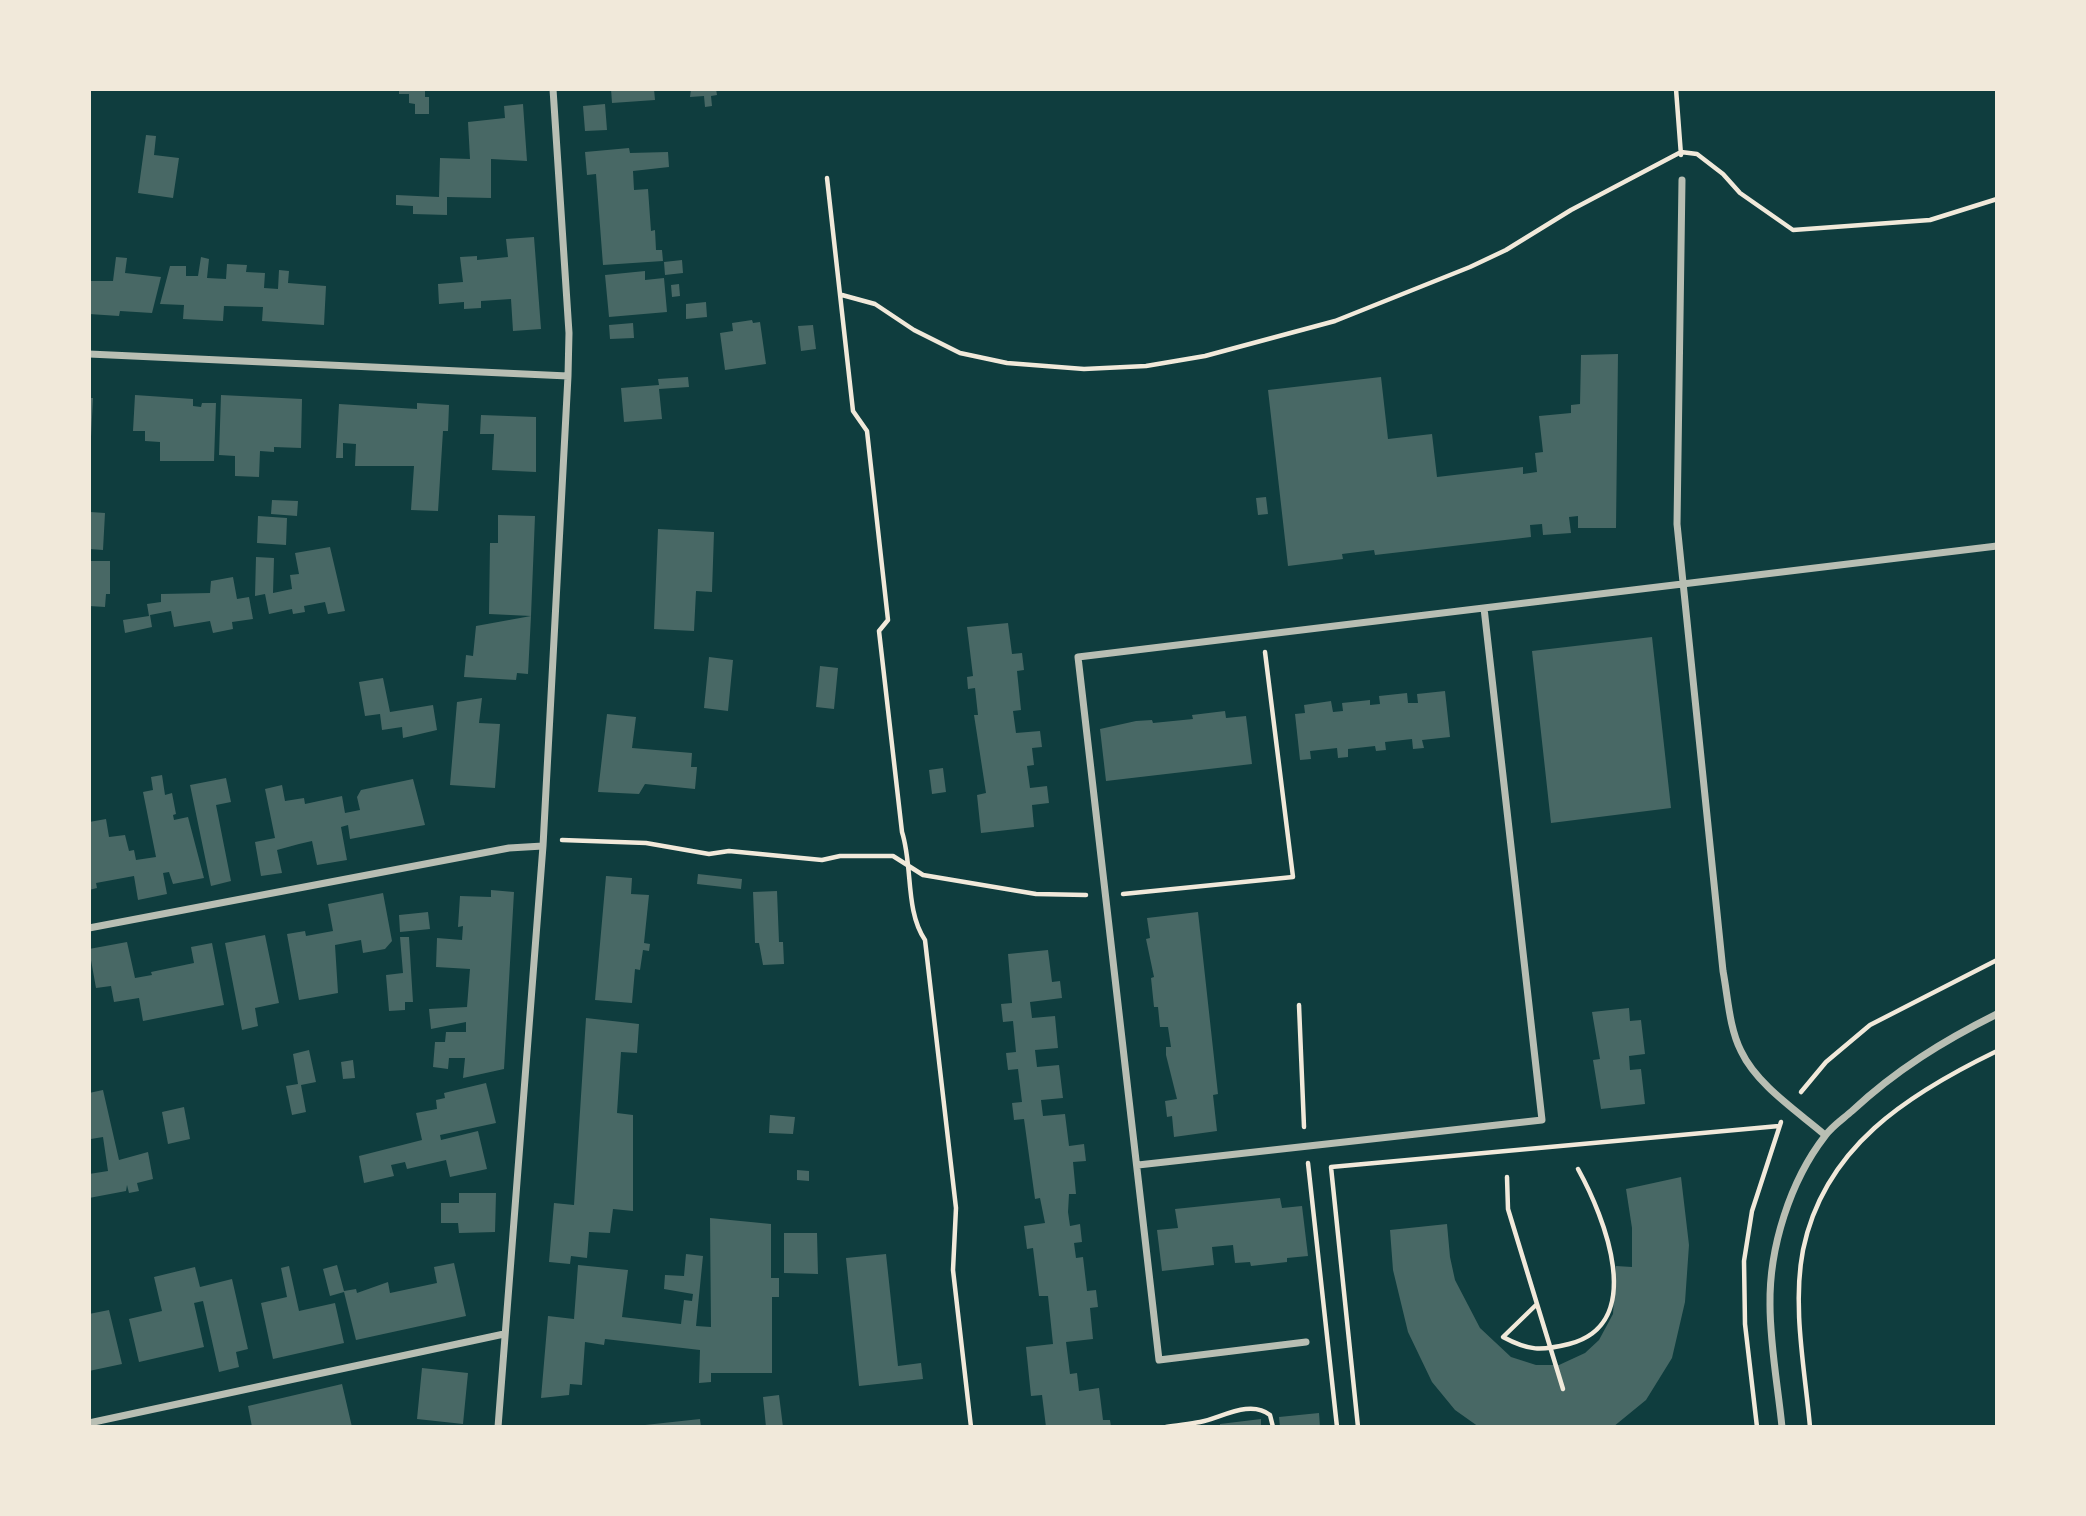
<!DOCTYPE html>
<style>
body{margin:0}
#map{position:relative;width:2086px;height:1516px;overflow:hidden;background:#0f3d3e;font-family:"Varela Round",sans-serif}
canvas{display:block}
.frame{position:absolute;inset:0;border:91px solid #f1e9da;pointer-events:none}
</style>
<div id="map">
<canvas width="2086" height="1516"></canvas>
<div class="frame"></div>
</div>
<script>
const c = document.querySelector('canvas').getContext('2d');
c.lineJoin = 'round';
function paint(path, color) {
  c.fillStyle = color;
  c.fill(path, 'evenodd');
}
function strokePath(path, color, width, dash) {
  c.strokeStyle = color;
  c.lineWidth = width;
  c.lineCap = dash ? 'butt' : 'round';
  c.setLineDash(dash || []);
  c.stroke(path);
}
paint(new Path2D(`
 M399,89H425V97H429V114H415V104L409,103V94H399Z
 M611,89H654L655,100L612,103Z
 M691,89H716L717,95L711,96L712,106L705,107L704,96L690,97Z
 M523,104L527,161L491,159V198L447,197V215L413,214V206L396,205V195L439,197L440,158L470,159L468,122L505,118L504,106Z
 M605,104L607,130L585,131L583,106Z
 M146,135L156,136L154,155L179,158L173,198L138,193Z
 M629,148L630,153L668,152L669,167L633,171L634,190L648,189L651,231L655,230L656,250H662L663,261L603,265L596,174L587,175L585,152Z
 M534,237L541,329L513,331L511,299L481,301V308L464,309V302L439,304L438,284L463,282L460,257L477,256V260L508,257L506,239Z
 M116,257L127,258L125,273L161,277L152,313L120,311L119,316L89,314V281H113Z
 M201,257L209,259L207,278L226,279L227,264L247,265L246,272L265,273L264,288L278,289L279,270L289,271L288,283L326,286L324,325L262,321L263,307L224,306L223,321L183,319L184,305L160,304L170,266H186V276H198Z
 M682,260L683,273L665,275L664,262Z
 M645,271V280L664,278L667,312L609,317L605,275Z
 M679,284L680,296L672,297L671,285Z
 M706,302L707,317L686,319V304Z
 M752,320L753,323L760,322L766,364L725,370L720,333L733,331L732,323Z
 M633,323L634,338L610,339L609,325Z
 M813,325L816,349L801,351L798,326Z
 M1618,354L1616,528H1578V516L1569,517L1571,533L1543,535L1542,524L1530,525L1531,537L1375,555L1374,550L1342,554L1343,559L1288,566L1268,390L1381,377L1388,439L1432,434L1437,477L1523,467V474L1537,472L1535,453L1543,452L1539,416L1571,413V405L1580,404L1581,355Z
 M688,377L689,387L659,389L662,419L624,422L621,388L659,385L658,379Z
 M135,395L193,399V406L201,407L202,403H216L214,461H160V442L145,441V431H133Z
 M221,395L302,399L301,448L274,447V452L260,451L259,477L235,476V456L219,455Z
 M89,398H93L91,437H89Z
 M417,403L449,405L448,431H443L438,511L411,510L414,466H355L356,444L343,443V458H336L339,404L417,409Z
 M481,415L536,417V472L492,470L494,434H480Z
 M1266,497L1268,514L1258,515L1256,498Z
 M272,500L298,501L297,516L271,514Z
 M90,512L105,513L103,550L89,549Z
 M498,515L535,516L531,616L489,614L490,543H498Z
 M258,516L287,518L286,545L257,543Z
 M658,529L714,532L712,592L696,591L694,631L654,629Z
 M330,547L345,611L328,614L325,602L304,606L305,612L293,614L292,609L269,614L265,594L255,596L256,557L274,558L273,593L292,589L290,575L299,574L295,553Z
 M89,561H110V594H106L105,607L89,606Z
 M233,577L237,599L249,597L253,619L232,622L233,629L213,633L210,621L174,627L171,611L150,615L152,627L125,633L123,620L149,616L147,604L161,602V594L210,593L211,581Z
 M531,616L528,674L517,673L516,680L464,677L466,655L473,656L476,626Z
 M1008,623L1012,654L1022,653L1024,670L1017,671L1021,710L1013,711L1016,733L1040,731L1042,747L1032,748L1034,765L1027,766L1030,788L1047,786L1049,803L1032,805L1034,827L981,833L977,795L986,793L974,715H978L975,688L968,689L967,677L973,676L967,627Z
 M1652,637L1671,808L1551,823L1532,651Z
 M709,657L733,660L728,711L704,708Z
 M820,666L838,668L834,709L816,707Z
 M383,678L390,712L433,705L437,730L403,738L402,727L382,730L380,714L365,716L359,682Z
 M1445,691L1450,737L1422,740L1424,748L1413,749L1412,739L1385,742L1386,750L1376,751L1375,746L1348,749V757L1338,758L1337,748L1310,751L1311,759L1300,760L1295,714L1305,713L1304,705L1331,701L1333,712L1343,711L1342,703L1370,700V705L1380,704L1379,696L1407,693L1408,703H1418L1417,694Z
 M482,698L479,723L500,724L495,788L450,785L457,702Z
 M1225,711L1226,718L1246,716L1252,764L1106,781L1100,729L1136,721L1152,720L1153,723L1193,719L1192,715Z
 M607,714L636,717L632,748L692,753L691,767H697L695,789L645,784L639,794L598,792Z
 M943,768L946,792L932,794L929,770Z
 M162,775L165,795L172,793L176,814L173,815L174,820L188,817L204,878L173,884L169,872L163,873L167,894L138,900L134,876L96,883L97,888L89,890V822L106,819L109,837L125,835L129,851L134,850L136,860L156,857L143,792L153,790L151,777Z
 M226,778L231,802L216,805L231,881L211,886L190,785Z
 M413,779L425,825L350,839L348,825L341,827L347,860L317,865L312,841L299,844L277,850L282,873L261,876L255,842L275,838L265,789L282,785L285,801L304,798L305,804L342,796L345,813L360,810L357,797L361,790Z
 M698,874L742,879L741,889L697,884Z
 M606,876L632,878L631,894L649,895L644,943L650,944L649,951L643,950L640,970L635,969L632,1003L595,1000Z
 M491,890L514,892L504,1069L463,1078L465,1058H449L448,1069L433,1067L435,1042H445L446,1032H466V1022L431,1029L429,1009L467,1007L470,969L436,967L437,938L462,940L463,926L458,927L460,896L491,897Z
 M777,891L779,942H783L784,964L763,965L759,943H755L753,892Z
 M383,893L392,941L385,949L363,953L361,940L335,945L338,993L299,1000L287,934L305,931L306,936L333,931L328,904Z
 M428,912L430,929L400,932L399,915Z
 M1198,912L1218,1094L1213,1095L1217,1131L1174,1137L1172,1116L1167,1117L1165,1101L1177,1099L1166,1055V1047H1171L1168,1027H1160L1158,1007H1154L1151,978L1154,977L1146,939L1150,938L1147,918Z
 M265,935L279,1003L255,1008L258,1026L242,1030L225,943Z
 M400,937H409L413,1002H405V1010L389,1011L386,975L403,973Z
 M127,942L135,978L152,975L151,972L194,963L191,947L212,943L224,1005L143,1021L139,998L114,1002L111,986L96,988L89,949Z
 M1048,950L1052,982L1060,981L1062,998L1030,1002L1032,1018L1055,1016L1058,1048L1035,1050L1037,1067L1059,1065L1063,1098L1041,1100L1043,1116L1065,1114L1069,1146L1084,1144L1086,1161L1073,1162L1076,1194H1069L1068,1212L1070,1226L1080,1224L1082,1242L1074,1243L1076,1258L1083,1257L1087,1291L1096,1290L1098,1307L1090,1308L1093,1339L1066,1342L1070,1374L1077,1373L1079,1391L1099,1388L1103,1420H1110L1111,1427H1046L1042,1395L1031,1396L1026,1347L1053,1344L1048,1296H1039L1033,1248L1027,1249L1024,1226L1045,1223L1040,1198L1035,1199L1024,1119L1014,1120L1012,1103L1022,1102L1018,1069L1008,1070L1006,1053L1016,1052L1013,1021L1003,1022L1001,1004L1012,1003L1008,954Z
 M1629,1008L1630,1021L1641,1020L1645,1054L1629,1056L1630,1070L1641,1069L1645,1104L1601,1109L1593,1060L1600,1059L1592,1012Z
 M586,1018L639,1024L637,1053L621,1052L617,1113L633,1115V1211L613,1209L610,1233L589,1232L587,1258L571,1256L570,1264L549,1262L554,1203L574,1205Z
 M309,1050L316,1082L301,1085L306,1112L292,1115L286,1086L298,1084L293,1054Z
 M353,1060L355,1078L343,1079L341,1062Z
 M486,1083L496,1123L440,1135L441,1140L478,1131L487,1169L450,1177L446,1160L407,1169L405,1162L391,1165L394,1176L364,1183L359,1156L422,1140L416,1113L437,1109L436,1100L445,1098L444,1093Z
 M103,1090L119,1160L148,1152L153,1179L137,1183L139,1191L129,1193L127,1185L126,1191L89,1198V1174L108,1171L103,1137L91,1139L89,1128V1093Z
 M184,1107L190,1139L168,1144L162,1112Z
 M770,1115L795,1117L793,1134L769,1133Z
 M797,1170L809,1171V1181L797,1180Z
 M1681,1177L1689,1245L1685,1302L1672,1358L1646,1400L1613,1427H1479L1455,1410L1432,1382L1408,1332L1393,1270L1390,1230L1447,1224L1450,1257L1455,1280L1480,1328L1511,1357L1536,1365H1559L1585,1353L1599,1340L1613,1314L1616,1266L1632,1267V1228L1626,1189Z
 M459,1193H496L495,1232L459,1233L458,1223H441V1203H459Z
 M1280,1198L1282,1208L1302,1206L1308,1256L1287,1258V1262L1251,1266L1250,1262L1235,1263L1233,1245L1212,1247L1214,1265L1162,1271L1157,1230L1178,1228L1175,1209Z
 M710,1218L771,1224V1278H779V1297H772V1373H711V1382L699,1383L700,1350L605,1339L604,1345L585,1342L582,1385L570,1384L569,1395L541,1398L548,1316L574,1319L578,1265L628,1270L622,1317L681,1324L684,1300L692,1301L693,1294L664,1289L665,1275L684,1276L686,1254L703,1256L696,1326L711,1327Z
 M784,1233H817L818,1274L784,1273Z
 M886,1254L898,1366L921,1363L923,1379L859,1386L846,1258Z
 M454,1263L466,1316L356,1340L344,1292L330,1296L323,1269L337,1265L344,1291L356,1289L357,1293L388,1282L390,1293L437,1283L434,1267Z
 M289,1266L299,1311L335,1303L344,1343L273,1359L261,1303L287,1297L281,1268Z
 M195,1267L200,1287L232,1279L248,1349L236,1352L239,1367L219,1372L203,1301L194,1303L204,1347L139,1362L129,1319L162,1311L154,1277Z
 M109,1310L122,1364L89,1371V1314Z
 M422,1368L468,1373L463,1424L417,1419Z
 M342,1384L352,1427H252L248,1406Z
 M779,1395L783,1427H766L763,1397Z
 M1319,1413L1320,1427H1280L1279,1417Z
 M700,1419L701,1427H645V1425Z
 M1261,1419V1427H1220V1424Z`), '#486865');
strokePath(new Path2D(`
 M1676,89L1681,155
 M827,178L853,411L867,431L888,620L879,631L902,832C913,866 905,911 925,940L956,1208L953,1270L971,1427
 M842,295L875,304L914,330L960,353L1007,363L1084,369L1146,366L1205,356L1335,321L1470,267L1506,250L1571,210L1681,152L1697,154L1723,174L1740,193L1793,230L1930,220L1997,199
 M562,840L646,843L709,854L729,851L822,860L840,856H893L923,875L1036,894L1086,895
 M1123,894L1293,877L1265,652
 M1299,1005L1304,1127
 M1801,1092L1826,1062L1870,1025L1997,960
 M1308,1163L1337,1427
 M1331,1167L1779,1126
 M1331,1167L1358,1427
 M1507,1177L1508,1209L1537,1304L1503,1337C1529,1351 1541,1351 1569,1344C1648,1324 1604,1216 1578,1169
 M1537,1304L1563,1389
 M1166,1427C1178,1425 1189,1424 1200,1422C1221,1418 1250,1399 1270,1415L1273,1427
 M1757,1427L1745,1324L1744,1261L1752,1211L1781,1122
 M1810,1427C1805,1370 1792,1307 1803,1250C1824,1147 1908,1094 1997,1051`), '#f1e9da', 4.5);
strokePath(new Path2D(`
 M1682,180L1677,524L1723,971C1728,997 1729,1027 1741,1051C1757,1085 1797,1111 1825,1135
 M89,354L568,376
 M89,928L509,848L543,846
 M1138,1165L1542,1120L1484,608
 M1306,1342L1159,1360L1078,657L1997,546
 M89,1423L504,1334
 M498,1427L543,846L568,376L569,333L553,89
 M1782,1427C1778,1387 1770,1345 1770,1305C1769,1248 1790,1181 1825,1136C1832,1126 1843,1119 1852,1111C1896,1070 1943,1041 1997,1014`), '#b8beb3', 7);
</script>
